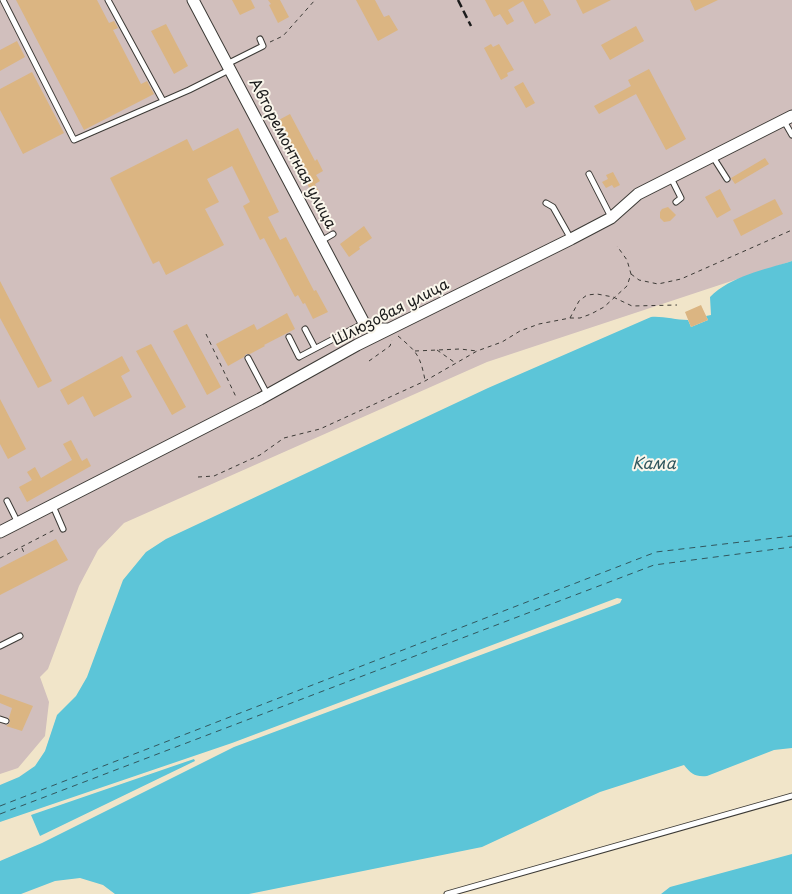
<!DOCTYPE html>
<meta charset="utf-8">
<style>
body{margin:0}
canvas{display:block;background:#f1e5c9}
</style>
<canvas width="792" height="894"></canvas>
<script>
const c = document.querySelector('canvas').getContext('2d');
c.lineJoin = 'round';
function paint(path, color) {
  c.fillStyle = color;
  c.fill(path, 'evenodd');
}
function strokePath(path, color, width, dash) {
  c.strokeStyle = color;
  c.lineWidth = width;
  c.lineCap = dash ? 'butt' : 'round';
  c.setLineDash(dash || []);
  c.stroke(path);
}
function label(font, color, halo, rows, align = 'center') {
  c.font = font + ' "Playpen Sans",sans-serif';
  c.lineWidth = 4;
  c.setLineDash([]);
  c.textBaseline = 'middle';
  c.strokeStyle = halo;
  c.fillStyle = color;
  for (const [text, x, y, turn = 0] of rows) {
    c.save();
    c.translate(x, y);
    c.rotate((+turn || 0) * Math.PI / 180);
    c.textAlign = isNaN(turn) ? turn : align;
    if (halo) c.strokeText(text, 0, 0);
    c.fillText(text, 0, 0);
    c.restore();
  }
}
paint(new Path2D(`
 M0,0H792V261L487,362L124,523L98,550L79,586L48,669L40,677L49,702L45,736L18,768L0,774Z`), '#d1bfbd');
paint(new Path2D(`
 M792,261V748L774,750L707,776C695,777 691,774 684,765L600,792L482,847L249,894H115L103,885L80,878L55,881L21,894H0V861L42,843L234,747L620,603L622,599L617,598L232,743L0,822V785L19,777L35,766L45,751L57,715L76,696L87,677L123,580L146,552L166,539L488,388L651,317C663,316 675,320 688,320L691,327L708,320L706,316L711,315L710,297C731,276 764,270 792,261Z
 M194,759L195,761L40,836L31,815Z
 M792,854V894H661L670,887Z`), '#5cc5d8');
strokePath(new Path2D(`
 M0,806L656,552L792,536
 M0,814L654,565L792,547`), '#32575e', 1, [6, 5]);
paint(new Path2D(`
 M16,0H97L109,23L114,21L118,28L113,30L141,84L147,81L154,94L84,130Z
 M232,0H251L255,8L240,15Z
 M268,0H280L289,17L278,23L269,5L271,4Z
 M356,0H375L384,17L389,15L398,30L378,41Z
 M485,0H543L551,15L535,24L523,1L508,10L514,21L507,25L500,14L494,17Z
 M576,0H611L583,14Z
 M690,0H718L695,11Z
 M166,24L188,66L174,74L151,31Z
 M636,26L644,41L610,60L601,45Z
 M17,41L25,57L0,71V50Z
 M491,44L493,47L499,44L514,70L507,73L508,76L501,80L484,48Z
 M649,69L686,139L666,150L636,94L599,114L594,106L631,86L628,80Z
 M32,72L64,133L23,154L0,110V89Z
 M523,82L535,103L526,108L514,87Z
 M290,114L315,161L317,159L323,171L316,175L320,181L315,184L319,192L313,195L275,122Z
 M238,128L279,212L268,217L280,240L286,237L314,291L316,290L328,312L313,319L305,303L303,304L298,295L295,297L264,238L260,240L243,206L250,202L232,166L207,179L219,202L205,209L224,245L166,275L159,261L153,264L110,178L187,139L193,151Z
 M765,158L769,164L735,184L731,178Z
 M613,172L620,185L614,188L612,185L606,188L602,182L608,179L606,175Z
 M720,189L731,210L717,218L705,197Z
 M775,199L783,214L741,236L733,220Z
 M668,207L676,215L670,221L664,222L660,218V212L662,209Z
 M364,226L372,238L359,247L360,249L349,257L340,244Z
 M0,281L52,381L38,388L0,318Z
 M701,305L708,320L691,327L685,312Z
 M287,313L295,329L264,345L265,346L250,354H246L244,357L228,366L216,344L254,324L257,330Z
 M187,324L221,387L207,395L173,331Z
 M151,344L186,407L172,415L136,351Z
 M122,356L130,371L121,376L132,397L94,417L83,396L68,405L60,390Z
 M0,399L26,449L8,459L0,444Z
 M71,440L82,461L87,458L91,466L27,502L19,487L32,480L27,472L35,467L41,478L72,460L63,444Z
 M56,539L68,560L0,595V568Z
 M0,694L33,706L22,731L6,726L10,723L9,718L12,708L0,703Z`), '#dbb582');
const service = new Path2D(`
 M3,0L74,140L189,90L229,70
 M108,0L163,101
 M227,64L263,46L260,39
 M784,121L792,135
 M713,157L727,179
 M589,174L611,217
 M671,178L681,198L676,202
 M546,203L553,207L571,239
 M321,241L333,234
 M305,329L315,348
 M289,337L299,357L364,323
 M248,358L267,394
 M7,501L18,523
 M53,506L63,529
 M0,646L20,636
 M0,719L6,721
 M447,894L792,796`);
const tertiary = new Path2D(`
 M193,0L364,323L377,329H388
 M0,532L260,399L357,345L571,239L611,218L638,194L792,116`);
strokePath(service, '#3c3a36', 7);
strokePath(tertiary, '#3c3a36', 13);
strokePath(new Path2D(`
 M270,42L283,36L315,0
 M631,274L639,280L658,284L681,279L792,230
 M570,318L579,301L587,295L597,294L613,297L632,306L677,305
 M206,334L237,399
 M398,336C417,352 420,355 425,380
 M437,350L454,362
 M415,351L460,349L477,351
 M369,361L390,346L392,340
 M198,477L214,476L260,455L284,438L320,429L425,381L477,351L502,342L520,331L539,324L570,318H580L591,314L604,307L627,286L631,274L627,260L617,246
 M22,548L25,555
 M0,558L56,529`), '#3c3a36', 1, [4, 4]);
strokePath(service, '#fff', 5);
strokePath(tertiary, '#fff', 11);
strokePath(new Path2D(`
 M458,0L471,26`), '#1c1c1c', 2.5, [8, 4]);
label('15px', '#1c1c1c', '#fbf7ec', [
 ["Авторемонтная улица",292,154,62],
 ["Шлюзовая улица",391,313,-27]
]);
label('italic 16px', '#32575e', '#fbf7ec', [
 ["Кама",654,465]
]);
</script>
